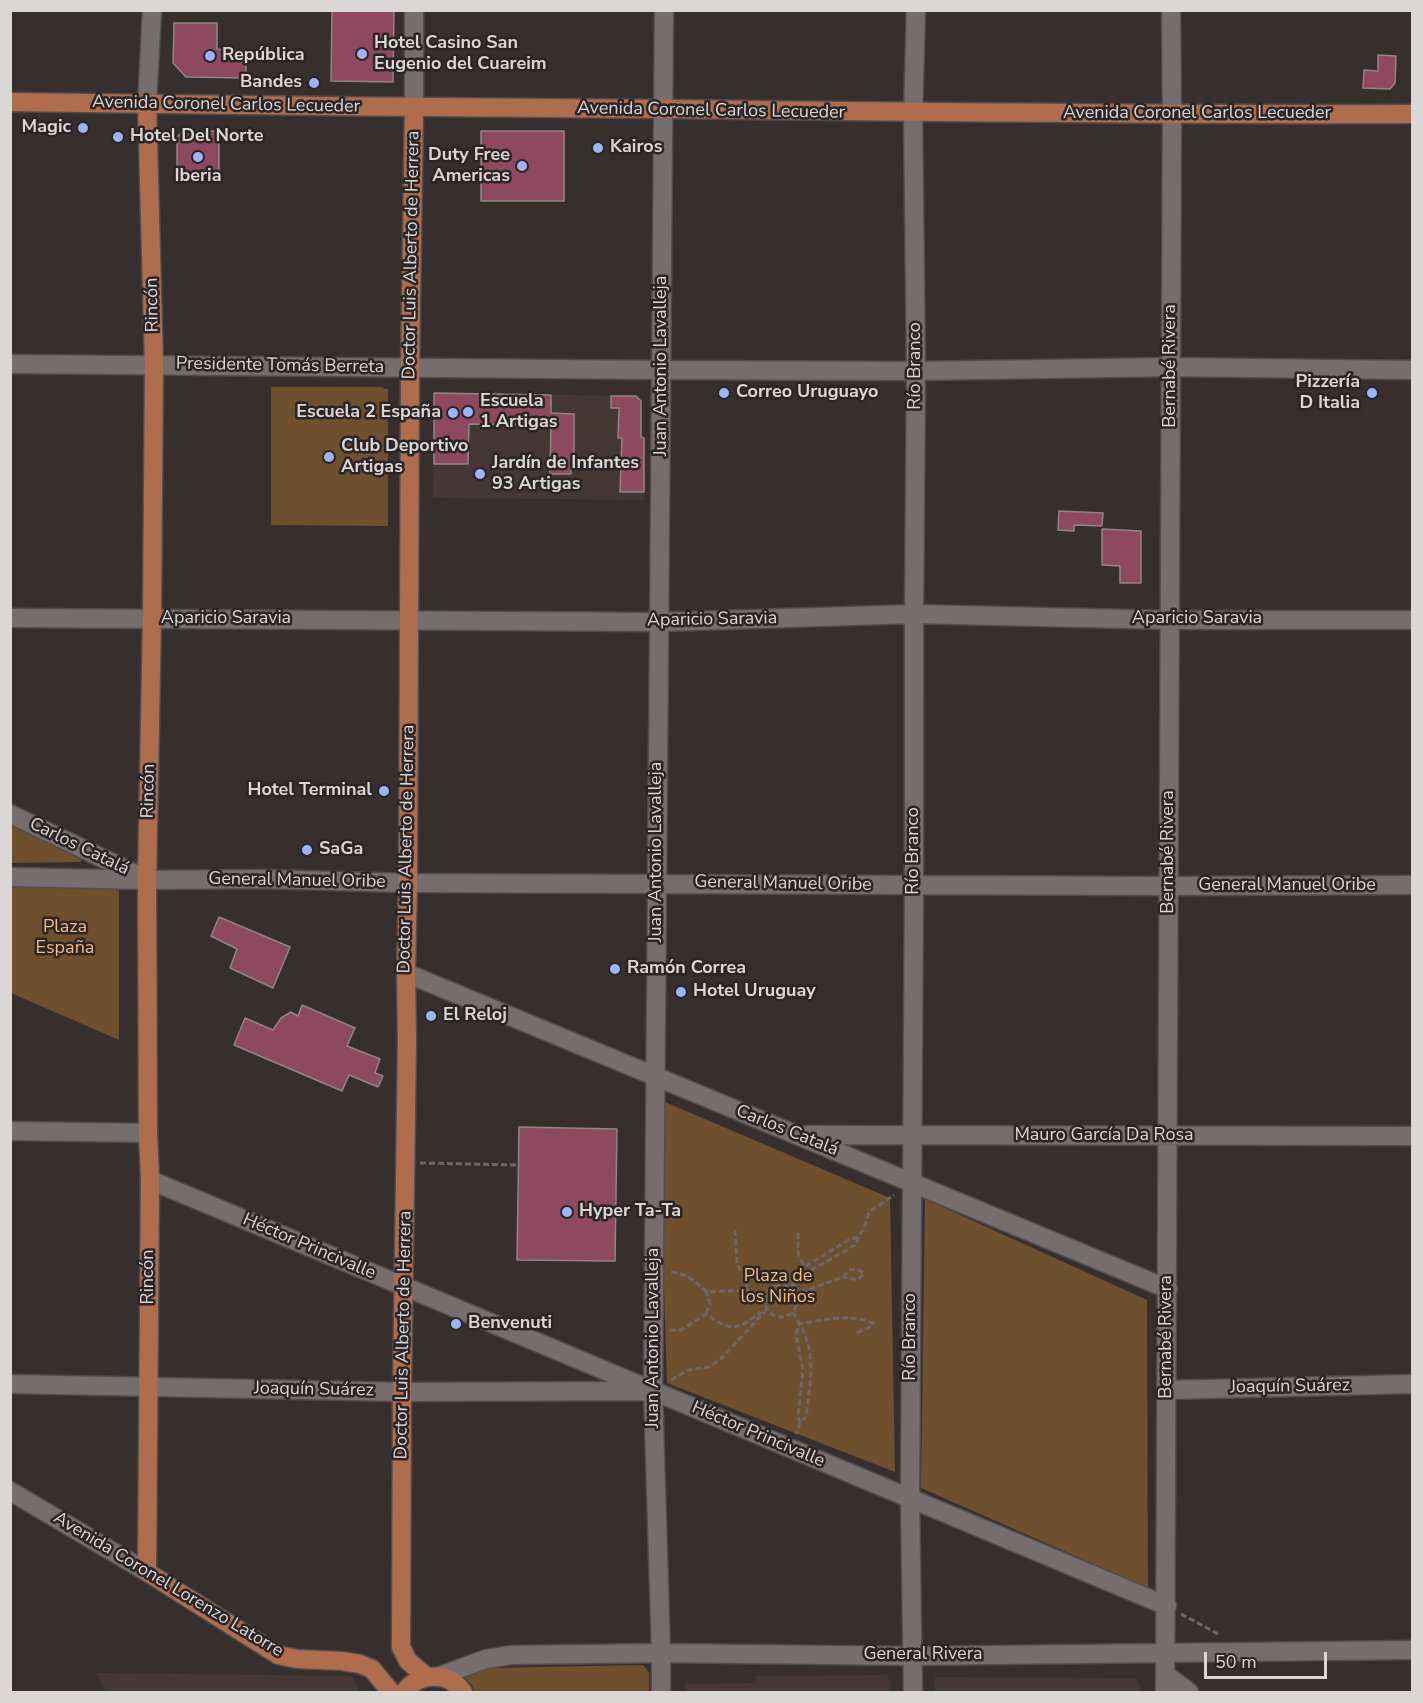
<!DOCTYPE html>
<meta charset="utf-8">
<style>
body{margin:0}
#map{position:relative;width:1423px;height:1703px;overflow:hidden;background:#362f2e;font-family:"Nunito Sans",sans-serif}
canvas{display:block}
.frame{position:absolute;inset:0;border:12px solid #dbd7d7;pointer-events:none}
.scale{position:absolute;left:1204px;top:1652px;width:123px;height:27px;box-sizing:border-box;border:3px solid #dbd7d7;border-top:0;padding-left:8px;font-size:18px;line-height:21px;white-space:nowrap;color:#dbd7d7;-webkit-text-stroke:4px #2c2525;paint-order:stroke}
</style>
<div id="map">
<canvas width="1423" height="1703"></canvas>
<div class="frame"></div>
<div class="scale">50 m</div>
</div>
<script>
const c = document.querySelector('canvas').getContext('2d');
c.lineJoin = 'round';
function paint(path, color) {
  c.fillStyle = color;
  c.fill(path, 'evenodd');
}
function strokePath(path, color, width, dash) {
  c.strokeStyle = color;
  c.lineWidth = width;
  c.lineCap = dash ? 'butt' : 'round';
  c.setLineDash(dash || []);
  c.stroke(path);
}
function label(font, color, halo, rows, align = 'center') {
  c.font = font + ' "Nunito Sans",sans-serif';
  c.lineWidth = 5;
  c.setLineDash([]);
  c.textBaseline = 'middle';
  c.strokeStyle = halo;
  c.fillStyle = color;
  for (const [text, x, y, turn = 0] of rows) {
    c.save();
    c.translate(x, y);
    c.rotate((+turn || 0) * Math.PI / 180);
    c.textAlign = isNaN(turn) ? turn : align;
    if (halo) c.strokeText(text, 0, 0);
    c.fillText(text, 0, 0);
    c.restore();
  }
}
paint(new Path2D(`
 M434,393L636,396L641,401V437L644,438V500L433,498Z
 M97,1673L352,1676L360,1692H106Z
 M886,1675L891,1681V1692H685V1684L755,1683L756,1676Z
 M935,1677L1135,1678L1140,1684V1692H935Z`), '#453736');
paint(new Path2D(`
 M271,387H383L384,389H388V526L271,525Z
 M11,824L81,857V862L11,863Z
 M11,883L119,884V1040L11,993Z
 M658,1099L890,1198L895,1472L667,1383Z
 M925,1199L1147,1300L1148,1588L921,1488Z
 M643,1665L649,1672V1692H475L472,1685L464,1677L485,1668Z`), '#6e502f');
const building = new Path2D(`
 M332,10H394L393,82L331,81Z
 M174,23H217V49L246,50V78L186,77L173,63Z
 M1378,55L1396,56L1395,83L1390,89L1363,88L1364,70L1378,71Z
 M183,131H219V177H177V137Z
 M481,131H564V201H481Z
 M434,393L551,395V413L574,414V466H571V474H550L551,425L469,424L468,464H434Z
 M611,396H636L641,401V437L644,438V492H620L622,438H618L619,408H611Z
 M1059,511L1103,513L1102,526L1074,525V531L1058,530Z
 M1102,529L1141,531V583H1120V566L1102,565Z
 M219,917L290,947L273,988L230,968L237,949L211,936Z
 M302,1005L355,1028L347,1046L380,1059L375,1073L383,1076L378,1087L349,1075L342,1091L234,1045L245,1018L273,1030L281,1018L291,1012L298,1016Z
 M519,1127L617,1129L615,1261L517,1260Z`);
paint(building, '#8e4960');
strokePath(building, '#8e8688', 1.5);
const minor = new Path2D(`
 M414,10V108
 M147,105L152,10
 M10,364L662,370L916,371L1171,367L1412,370
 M10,618L659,622L914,614L1170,620H1412
 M10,814L140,876
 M10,877L147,880L261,879L408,883L1169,886L1412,885
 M406,973L1168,1289
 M10,1131L148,1133
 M807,1135L1412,1136
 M150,1180L1167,1606
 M10,1384L402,1392L645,1391
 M1167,1390L1412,1384
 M10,1491L147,1572
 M1166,1675L1189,1692
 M437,1677L486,1659L511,1655L661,1653L913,1656L1412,1650
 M661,1692V1653L653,1391L664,10
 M913,1692L910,1499L914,885V614L916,371L913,113L916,10
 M1165,1692L1172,115L1171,10`);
const major = new Path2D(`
 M10,102C229,106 447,107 666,109C915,112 1164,115 1412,114
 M147,105L154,365L152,618L147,880L148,1133L150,1180L147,1572L278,1655L297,1659L342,1661L360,1664L372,1669L391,1692
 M414,108L410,368L408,883L406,973L407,1040L402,1392L401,1647L408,1661L427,1677
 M404,1692C419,1673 447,1670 463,1692`);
strokePath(minor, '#524d4d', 21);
strokePath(major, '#524d4d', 21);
strokePath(new Path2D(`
 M420,1163L518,1165
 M735,1230L737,1263L747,1282V1290
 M798,1233V1254L804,1266
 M671,1272C687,1273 695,1282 707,1292L747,1290L766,1298
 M765 1301a16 16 0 1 1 32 0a16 16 0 1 1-32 0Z
 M792,1287L795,1273L850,1239L858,1237
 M792,1289L806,1273L857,1244L858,1237L864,1229L869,1212L894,1195
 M792,1289L805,1291L843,1277L849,1270L856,1269L864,1273L858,1280L843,1277
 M793,1312C797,1320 803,1328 806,1337C815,1363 809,1391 806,1417L800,1423L796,1434
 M706,1313L710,1304L707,1292
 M670,1330H681L706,1314C733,1332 735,1331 761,1312
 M671,1380L688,1370L709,1367L722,1358L768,1308
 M800,1423L798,1416L803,1370L796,1335L799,1324C824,1320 849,1313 873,1323L870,1327L857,1333
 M1181,1614L1220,1635`), '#6d6767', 3, [6, 3]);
strokePath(minor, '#766e6e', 18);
strokePath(major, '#b06d4e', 18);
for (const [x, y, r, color] of [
 [362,54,6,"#9cb4fd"],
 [210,56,6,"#9cb4fd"],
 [314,83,6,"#9cb4fd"],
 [83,128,6,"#9cb4fd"],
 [118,137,6,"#9cb4fd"],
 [598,148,6,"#9cb4fd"],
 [198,157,6,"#9cb4fd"],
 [522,166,6,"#9cb4fd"],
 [724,393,6,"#9cb4fd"],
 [1372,393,6,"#9cb4fd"],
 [468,412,6,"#9cb4fd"],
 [453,413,6,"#9cb4fd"],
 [329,457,6,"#9cb4fd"],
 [480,474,6,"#9cb4fd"],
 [384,791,6,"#9cb4fd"],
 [307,850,6,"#9cb4fd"],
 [615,969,6,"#9cb4fd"],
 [681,992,6,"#9cb4fd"],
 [431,1016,6,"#9cb4fd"],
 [567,1212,6,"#9cb4fd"],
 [456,1324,6,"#9cb4fd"]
]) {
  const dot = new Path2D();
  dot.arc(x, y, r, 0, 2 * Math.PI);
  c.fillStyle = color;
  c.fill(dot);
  strokePath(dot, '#2c2525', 2);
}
label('bold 18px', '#dbd7d7', '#2c2525', [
 ["Hotel Casino San",374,44],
 ["Eugenio del Cuareim",374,65],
 ["República",222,56],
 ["Bandes",302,83,"right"],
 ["Magic",71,128,"right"],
 ["Hotel Del Norte",130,137],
 ["Kairos",610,148],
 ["Duty Free",510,156,"right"],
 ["Americas",510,177,"right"],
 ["Iberia",198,177,"center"],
 ["Pizzería",1360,383,"right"],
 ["D Italia",1360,404,"right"],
 ["Correo Uruguayo",736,393],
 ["Escuela",480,402],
 ["1 Artigas",480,423],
 ["Escuela 2 España",441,413,"right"],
 ["Club Deportivo",341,447],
 ["Artigas",341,468],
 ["Jardín de Infantes",492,464],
 ["93 Artigas",492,485],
 ["Hotel Terminal",372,791,"right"],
 ["SaGa",319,850],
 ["Ramón Correa",627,969],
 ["Hotel Uruguay",693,992],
 ["El Reloj",443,1016],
 ["Hyper Ta-Ta",579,1212],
 ["Benvenuti",468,1324]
], 'left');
label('18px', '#dbd7d7', '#2c2525', [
 ["Avenida Coronel Carlos Lecueder",226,105,1],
 ["Avenida Coronel Carlos Lecueder",711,111,1],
 ["Avenida Coronel Carlos Lecueder",1197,114],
 ["Doctor Luis Alberto de Herrera",412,255,-89],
 ["Rincón",153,305,-91],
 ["Presidente Tomás Berreta",280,366,1],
 ["Juan Antonio Lavalleja",662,366,-90],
 ["Río Branco",916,366,-90],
 ["Bernabé Rivera",1171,366,-90],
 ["Aparicio Saravia",226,619],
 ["Aparicio Saravia",1197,619],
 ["Aparicio Saravia",712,620,-1],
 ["Rincón",149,791,-89],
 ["Carlos Catalá",79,847,26],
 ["Doctor Luis Alberto de Herrera",407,849,-89],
 ["Río Branco",914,851,-90],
 ["Juan Antonio Lavalleja",657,852,-90],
 ["Bernabé Rivera",1169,852,-90],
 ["General Manuel Oribe",297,881,1],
 ["General Manuel Oribe",783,884,1],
 ["General Manuel Oribe",1287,886],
 ["Carlos Catalá",787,1131,22],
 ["Mauro García Da Rosa",1104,1136],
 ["Héctor Princivalle",309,1247,23],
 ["Rincón",149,1277,-90],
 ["Doctor Luis Alberto de Herrera",404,1335,-89],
 ["Río Branco",911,1337,-90],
 ["Bernabé Rivera",1167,1337,-90],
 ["Juan Antonio Lavalleja",654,1338,-90],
 ["Joaquín Suárez",1290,1387,-1],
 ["Joaquín Suárez",314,1390,1],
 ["Héctor Princivalle",758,1435,23],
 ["Avenida Coronel Lorenzo Latorre",168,1585,31],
 ["General Rivera",923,1655]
]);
label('18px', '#f6bc7f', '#2c2525', [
 ["Plaza",65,928],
 ["España",65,949],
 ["Plaza de",778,1277],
 ["los Niños",778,1298]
]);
</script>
